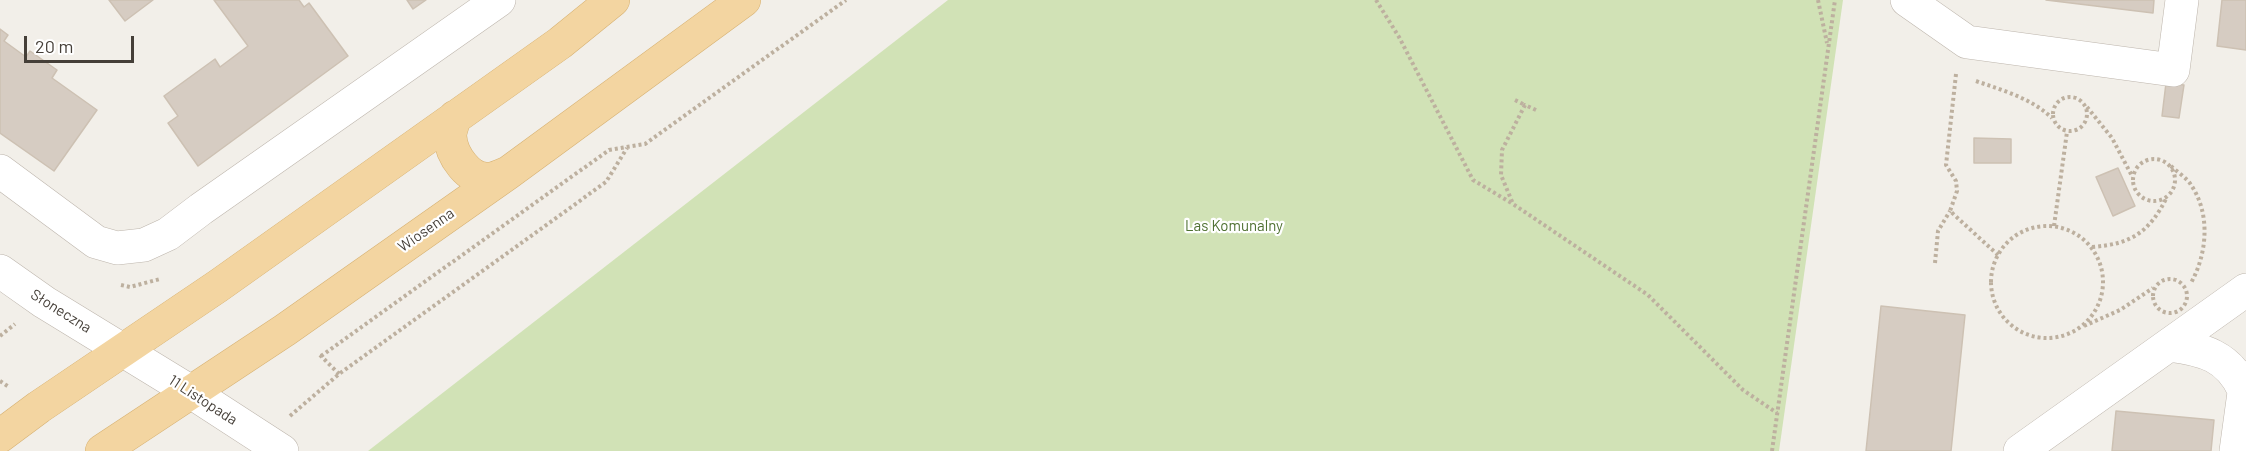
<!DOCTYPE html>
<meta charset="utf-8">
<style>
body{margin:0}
#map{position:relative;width:2246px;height:451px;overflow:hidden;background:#f2efe9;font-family:Barlow,sans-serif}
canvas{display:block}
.scale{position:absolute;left:24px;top:36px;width:110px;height:27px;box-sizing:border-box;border:3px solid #453f38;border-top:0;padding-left:8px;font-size:18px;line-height:21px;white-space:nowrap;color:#453f38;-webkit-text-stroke:4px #fff;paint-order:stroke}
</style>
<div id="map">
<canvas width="2246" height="451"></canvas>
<div class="scale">20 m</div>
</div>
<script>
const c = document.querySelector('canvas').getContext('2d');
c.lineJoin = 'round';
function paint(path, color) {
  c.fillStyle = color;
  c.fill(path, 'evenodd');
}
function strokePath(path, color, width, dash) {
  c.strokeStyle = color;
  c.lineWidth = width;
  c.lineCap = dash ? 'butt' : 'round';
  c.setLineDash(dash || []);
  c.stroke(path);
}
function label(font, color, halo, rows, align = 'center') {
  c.font = font + ' Barlow,sans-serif';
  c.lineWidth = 4.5;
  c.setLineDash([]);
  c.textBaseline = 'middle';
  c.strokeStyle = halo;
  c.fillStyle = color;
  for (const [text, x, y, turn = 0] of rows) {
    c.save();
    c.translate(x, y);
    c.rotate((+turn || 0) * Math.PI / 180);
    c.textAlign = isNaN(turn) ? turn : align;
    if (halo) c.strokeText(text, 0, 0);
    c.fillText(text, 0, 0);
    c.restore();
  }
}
paint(new Path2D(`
 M948,0H1843L1779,451H368Z`), '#d1e2b6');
const building = new Path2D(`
 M109,0H153L125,21Z
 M214,0H299L304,7L309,3L348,56L198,166L168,123L178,116L164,96L215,59L220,67L248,46Z
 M407,0H426L413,9Z
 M2046,0H2154L2153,13Z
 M2222,0H2246V50L2217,46Z
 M0,29L8,35L4,41L26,57L30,51L57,70L52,78L97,110L54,171L0,133Z
 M2166,83L2184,85L2179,118L2162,116Z
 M1974,138L2011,139V163H1974Z
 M2118,168L2135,206L2113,216L2096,177Z
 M1881,306L1965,315L1951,451H1866Z
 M2116,411L2214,420L2211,451H2112Z`);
paint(building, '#d6ccc2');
strokePath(building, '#cdc1b3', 1.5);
const minor = new Path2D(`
 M1907,0L1967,42L2173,70L2182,0
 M0,171L96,242L117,248L144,245L168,234L201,209L499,0
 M0,271L44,302L191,392L282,451
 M2169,345C2203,349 2229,356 2244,390
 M2020,451L2246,290
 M2236,451L2246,378`);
const major = new Path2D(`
 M455,117C453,123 450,131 450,136C451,155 469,181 489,179C495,179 502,175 508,173
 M0,436L39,407L218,286L560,43L613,0
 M102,451L285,330L508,173L744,0`);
strokePath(minor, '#bdb5ac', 34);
strokePath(major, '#d6b172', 34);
strokePath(new Path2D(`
 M1376,0L1399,37L1473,180L1513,204
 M1818,0L1827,43
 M1956,74L1946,165L1956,181L1957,191L1950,211L1998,255
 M1976,81C2004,91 2031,98 2052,118
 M2053 114a17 17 0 1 1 34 0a17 17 0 1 1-34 0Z
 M1515,100L1525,105
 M2087,107L2112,138L2132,176
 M1536,110L1525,105L1502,150L1501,175L1513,204L1648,295L1743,390L1777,413
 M2133 180a21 21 0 1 1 42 0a21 21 0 1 1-42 0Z
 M2171,166C2177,172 2187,178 2191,185C2211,214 2207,254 2191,283
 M2054,226L2067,132
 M1991 282a56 56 0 1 1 112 0a56 56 0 1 1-112 0Z
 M2092,247C2131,244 2149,233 2167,197
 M1935,263L1938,231L1950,211
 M2153 296a17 17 0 1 1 34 0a17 17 0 1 1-34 0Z
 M121,285L130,287L160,279
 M2084,326L2120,310L2153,288
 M0,336L15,324
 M320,355L339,374
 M321,356L609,150L645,144L846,0
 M0,381L9,387
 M290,416L339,374L606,182L627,148
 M1772,451L1835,0`), '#bdb09f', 4, [3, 3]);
strokePath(minor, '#fff', 33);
strokePath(major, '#f3d5a1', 33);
label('15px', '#4e7031', '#fff', [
 ["Las Komunalny",1234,226]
]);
label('15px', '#453f38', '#fff', [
 ["Wiosenna",426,230,-35],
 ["Słoneczna",61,311,32],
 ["11 Listopada",203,400,33]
]);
</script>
